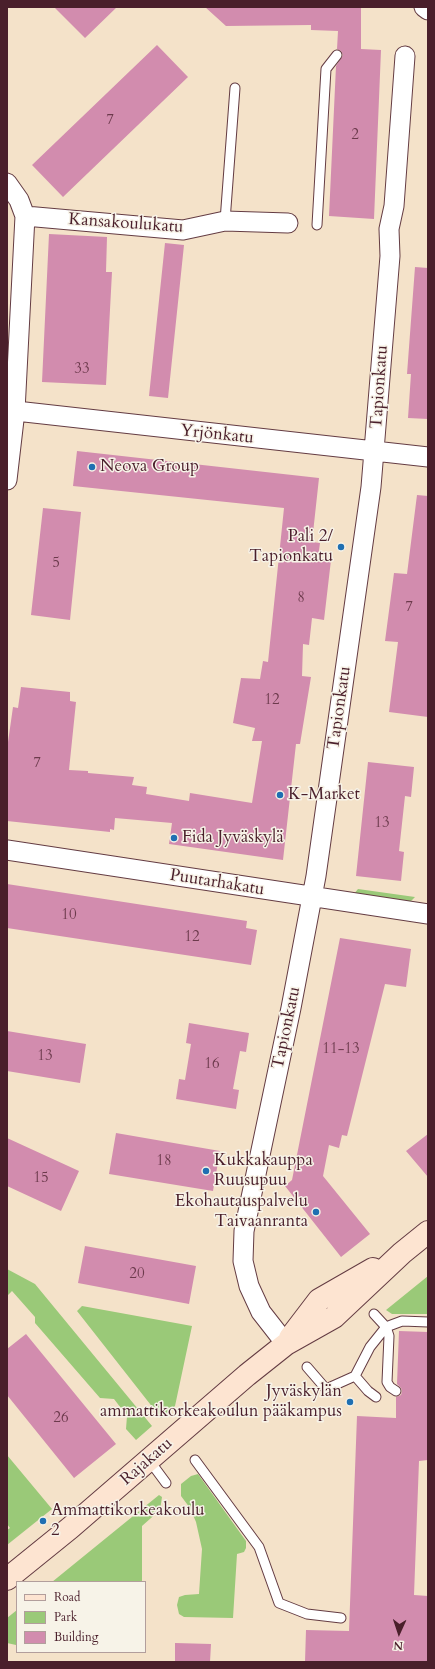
<!DOCTYPE html>
<meta charset="utf-8">
<style>
body{margin:0}
#map{position:relative;width:435px;height:1669px;overflow:hidden;background:#f4e2c9;font-family:Cardo,serif}
canvas{display:block}
.frame{position:absolute;inset:0;border:8px solid #4a1f2b;pointer-events:none}
.legend{position:absolute;left:16px;top:1581px;width:130px;height:72px;box-sizing:border-box;background:#f7f3e8;border:1px solid #b29e9c;margin:0;padding:5px 7px;list-style:none;font-size:12px;color:#4a1f2b}
.legend li{display:flex;align-items:center;gap:8px;height:20px}
.legend b{width:20px;border:1px solid #b29e9c}
.north{position:absolute;left:379px;top:1613px;width:40px;height:40px;-webkit-text-stroke:3px #f7f3e8;paint-order:stroke;rotate:183deg;font-size:11px;font-weight:700;line-height:16px;text-align:center;color:#4a1f2b}
.north::after{content:'';display:block;margin:auto;width:14px;height:18px;background:#4a1f2b;clip-path:polygon(50% 0,100% 100%,50% 72%,0 100%)}
</style>
<div id="map">
<canvas width="435" height="1669"></canvas>
<div class="frame"></div>
<ul class="legend">
<li><b style="height:5px;background:#fde4d1"></b>Road</li>
<li><b style="height:11px;background:#9ac978"></b>Park</li>
<li><b style="height:11px;background:#d28cae"></b>Building</li>
</ul>
<div class="north">N</div>
</div>
<script>
const c = document.querySelector('canvas').getContext('2d');
c.lineJoin = 'round';
function paint(path, color) {
  c.fillStyle = color;
  c.fill(path, 'evenodd');
}
function strokePath(path, color, width, dash) {
  c.strokeStyle = color;
  c.lineWidth = width;
  c.lineCap = dash ? 'butt' : 'round';
  c.setLineDash(dash || []);
  c.stroke(path);
}
function label(font, color, halo, rows, align = 'center') {
  c.font = font + ' Cardo,serif';
  c.lineWidth = 3;
  c.setLineDash([]);
  c.textBaseline = 'middle';
  c.strokeStyle = halo;
  c.fillStyle = color;
  for (const [text, x, y, turn = 0] of rows) {
    c.save();
    c.translate(x, y);
    c.rotate((+turn || 0) * Math.PI / 180);
    c.textAlign = isNaN(turn) ? turn : align;
    if (halo) c.strokeText(text, 0, 0);
    c.fillText(text, 0, 0);
    c.restore();
  }
}
paint(new Path2D(`
 M358,889L415,897L409,903L353,895Z
 M7,1269L35,1284L152,1426L136,1440L126,1429L127,1416L114,1399L100,1398L35,1323V1317L12,1291L7,1296Z
 M428,1276V1314H392L386,1310Z
 M82,1306L192,1326L175,1406L161,1418L77,1311Z
 M7,1455L52,1509L7,1545V1530L10,1528L7,1524Z
 M198,1474L246,1541V1548L244,1552L237,1554L233,1618L184,1617L179,1614L177,1605L179,1597L185,1595L199,1594L202,1549L196,1522L190,1508L181,1496V1484L191,1476Z
 M159,1495L162,1497L160,1510L142,1526V1582H52Z
 M17,1610V1645H16L7,1643V1618Z`), '#9ac978');
paint(new Path2D(`
 M54,7H117L85,38Z
 M205,7H361V49L381,50L374,219L329,216L336,66L343,55L341,51L337,49L338,31L311,30V25L226,26Z
 M157,45L188,77L63,197L32,165Z
 M49,234L107,237L106,272H112L106,385L42,382Z
 M165,243L184,245L168,398L149,396Z
 M415,267L428,268V419L408,418L411,374H407Z
 M77,451L319,478L312,542L320,543L318,558L331,560L324,620L312,618L309,645L303,644L302,676L311,677L300,744H296L283,860L169,844L172,823L115,818L114,830L110,829V832L7,821V749L13,707L18,708L21,687L70,692V701L76,702L69,770L88,771V773L134,777L132,785L147,787L146,794L189,801L190,793L252,803L262,741H252L255,728L233,723L241,678L260,679L263,661L268,662L284,508L73,486Z
 M417,495L428,496V717L389,712L398,642L385,641L394,573L407,574Z
 M43,508L81,512L70,620L31,615Z
 M368,762L414,767L411,797L405,796L399,851L404,852L401,881L356,876Z
 M7,884L247,921L246,928L257,930L251,965L7,928Z
 M340,938L411,949L406,987L385,984L347,1136L342,1135L339,1148L329,1145L323,1176L370,1234L341,1257L285,1186L292,1180Z
 M189,1023L249,1033L246,1052L240,1051L233,1089L239,1090L236,1109L176,1099L179,1079L185,1080L191,1044L186,1043Z
 M7,1031L86,1044L80,1083L7,1071Z
 M116,1133L220,1151L213,1191L109,1174Z
 M428,1134V1177L406,1151Z
 M7,1138L79,1171L61,1211L7,1186Z
 M85,1246L196,1266L189,1304L78,1283Z
 M399,1331L428,1332V1460L419,1461L414,1595L428,1596V1662H305L306,1630L349,1631L357,1416L396,1418V1397L401,1395L402,1391L401,1388L397,1384Z
 M26,1334L116,1444L74,1478L7,1395V1349Z
 M175,1643L211,1644L210,1662H175Z`), '#d28cae');
const lane = new Path2D(`
 M225,221L235,88
 M317,225L326,69L337,55
 M374,1314L386,1327L389,1336L387,1382L390,1387L396,1391
 M307,1367L326,1389L355,1376L370,1347L386,1327L402,1321L428,1322
 M355,1376L368,1391L376,1397
 M149,1460L166,1483
 M195,1460L259,1547L279,1603L307,1614L341,1618`);
const street = new Path2D(`
 M424,7L428,10
 M7,183L19,200L25,216L15,411L7,480
 M25,216L183,230L225,221L288,223
 M7,410L428,457
 M7,850L428,914
 M286,1344L261,1312L249,1286L243,1261L244,1231L291,1008L316,876L371,487L390,256L389,229L394,206L405,56`);
const secondary = new Path2D(`
 M290,1338L319,1300L373,1269
 M7,1579L70,1528L247,1375L286,1344L334,1317L402,1253L428,1232`);
strokePath(lane, '#643c43', 11);
strokePath(street, '#643c43', 21);
strokePath(secondary, '#643c43', 24);
strokePath(lane, '#fff', 9);
strokePath(street, '#fff', 19);
strokePath(secondary, '#fde4d1', 22);
for (const [x, y, r, color] of [
 [92,467,4,"#1f6fb2"],
 [341,547,4,"#1f6fb2"],
 [280,795,4,"#1f6fb2"],
 [174,838,4,"#1f6fb2"],
 [206,1171,4,"#1f6fb2"],
 [316,1212,4,"#1f6fb2"],
 [350,1402,4,"#1f6fb2"],
 [43,1521,4,"#1f6fb2"]
]) {
  const dot = new Path2D();
  dot.arc(x, y, r, 0, 2 * Math.PI);
  c.fillStyle = color;
  c.fill(dot);
  strokePath(dot, '#f7f3e8', 1.5);
}
label('15px', '#6c3a4c', null, [
 ["7",110,121],
 ["2",355,136],
 ["33",82,370],
 ["5",56,564],
 ["8",301,599],
 ["7",409,608],
 ["12",272,701],
 ["7",37,764],
 ["13",382,824],
 ["10",69,916],
 ["12",192,938],
 ["11-13",341,1050],
 ["13",45,1057],
 ["16",212,1065],
 ["18",164,1162],
 ["15",41,1179],
 ["20",137,1275],
 ["26",61,1419]
]);
label('17px', '#4a1f2b', '#f7f3e8', [
 ["Kansakoulukatu",126,224,4],
 ["Tapionkatu",380,387,-86],
 ["Yrjönkatu",217,435,6],
 ["Tapionkatu",340,708,-82],
 ["Puutarhakatu",217,883,9],
 ["Tapionkatu",287,1028,-78],
 ["Rajakatu",147,1462,-41]
]);
label('17px', '#4a1f2b', '#f7f3e8', [
 ["Neova Group",100,467],
 ["Pali 2/",333,537,"right"],
 ["Tapionkatu",333,557,"right"],
 ["K-Market",288,795],
 ["Fida Jyväskylä",182,838],
 ["Kukkakauppa",214,1161],
 ["Ruusupuu",214,1181],
 ["Ekohautauspalvelu",308,1202,"right"],
 ["Taivaanranta",308,1222,"right"],
 ["Jyväskylän",342,1392,"right"],
 ["ammattikorkeakoulun pääkampus",342,1412,"right"],
 ["Ammattikorkeakoulu",51,1511],
 ["2",51,1531]
], 'left');
</script>
